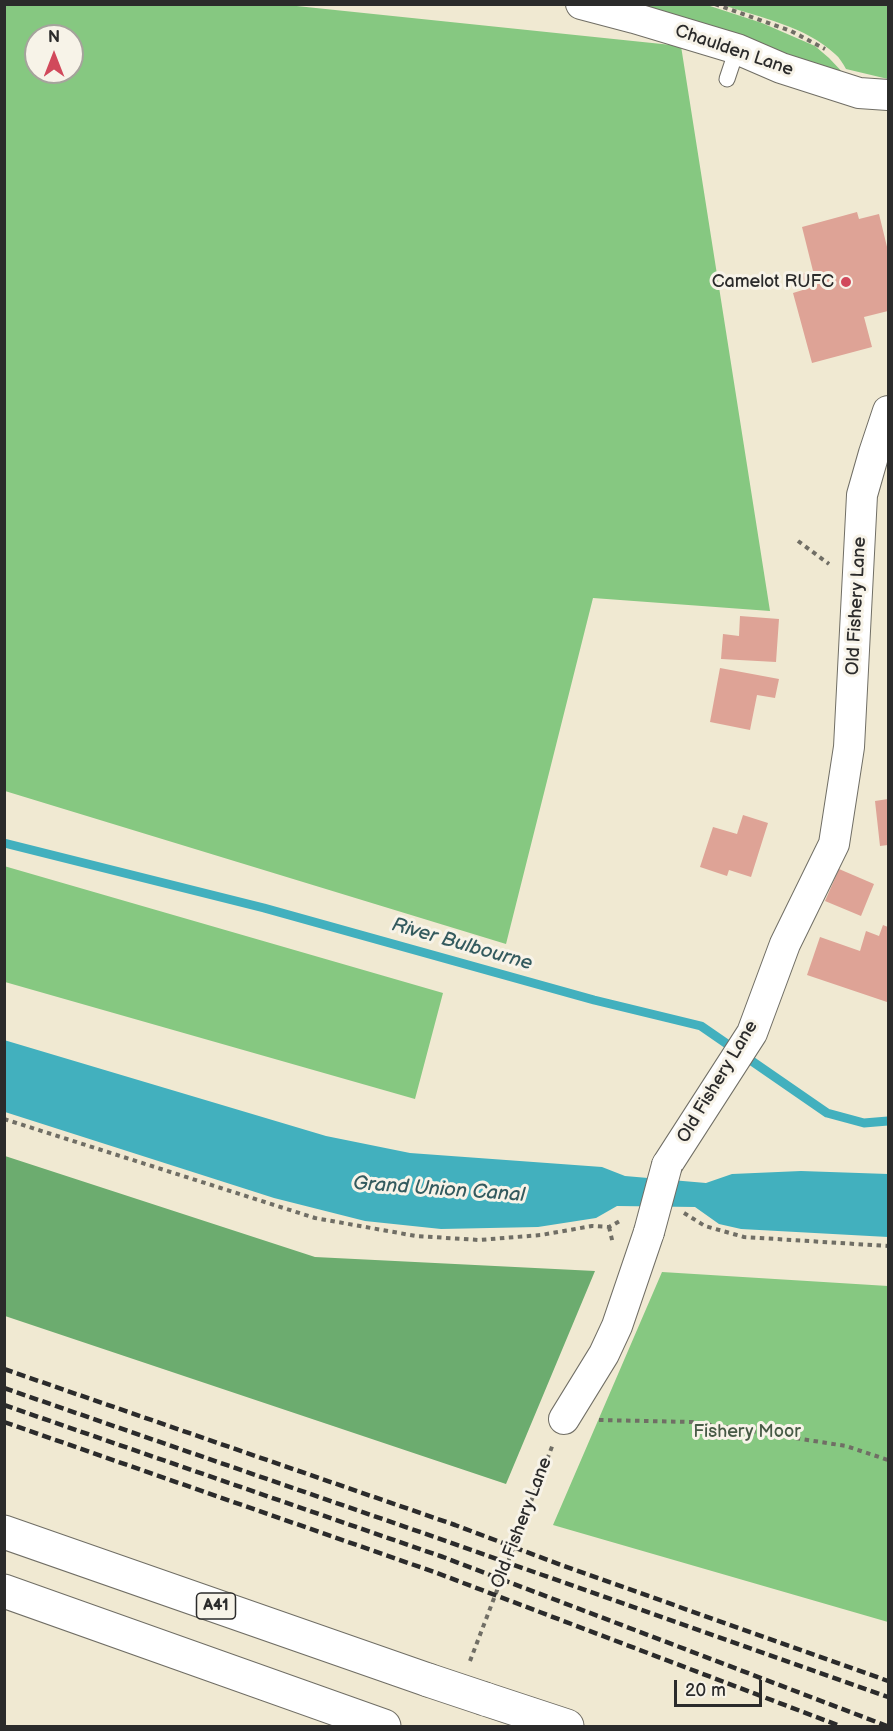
<!DOCTYPE html>
<style>
body{margin:0}
#map{position:relative;width:893px;height:1731px;overflow:hidden;background:#f0e9d2;font-family:"Balsamiq Sans",sans-serif}
canvas{display:block}
.frame{position:absolute;inset:0;border:6px solid #2b2b2b;pointer-events:none}
.north{position:absolute;left:24px;top:24px;width:60px;height:60px;box-sizing:border-box;background:#f7f3e8;border:2px solid #a5a39c;border-radius:50%;rotate:0deg;font-size:16px;font-weight:700;line-height:24px;text-align:center;color:#2b2b2b}
.north::after{content:'';display:block;margin:auto;width:21px;height:27px;background:#d1495b;clip-path:polygon(50% 0,100% 100%,50% 72%,0 100%)}
.scale{position:absolute;left:674px;top:1680px;width:88px;height:27px;box-sizing:border-box;border:3px solid #2b2b2b;border-top:0;padding-left:8px;font-size:18px;line-height:21px;white-space:nowrap;color:#2b2b2b;-webkit-text-stroke:4px #f7f3e8;paint-order:stroke}
</style>
<div id="map">
<canvas width="893" height="1731"></canvas>
<div class="frame"></div>
<div class="north">N</div>
<div class="scale">20 m</div>
</div>
<script>
const c = document.querySelector('canvas').getContext('2d');
c.lineJoin = 'round';
function paint(path, color) {
  c.fillStyle = color;
  c.fill(path, 'evenodd');
}
function strokePath(path, color, width, dash) {
  c.strokeStyle = color;
  c.lineWidth = width;
  c.lineCap = dash ? 'butt' : 'round';
  c.setLineDash(dash || []);
  c.stroke(path);
}
function label(font, color, halo, rows, align = 'center') {
  c.font = font + ' "Balsamiq Sans",sans-serif';
  c.lineWidth = 6;
  c.setLineDash([]);
  c.textBaseline = 'middle';
  c.strokeStyle = halo;
  c.fillStyle = color;
  for (const [text, x, y, turn = 0] of rows) {
    c.save();
    c.translate(x, y);
    c.rotate((+turn || 0) * Math.PI / 180);
    c.textAlign = isNaN(turn) ? turn : align;
    if (halo) c.strokeText(text, 0, 0);
    c.fillText(text, 0, 0);
    c.restore();
  }
}
paint(new Path2D(`
 M5,5H287L681,46L770,611L593,598L506,944L5,791ZM36,36H72V72H36Z
 M636,5H707L762,23L815,46L829,58L847,77Z
 M723,5H888V79L846,69C843,64 840,58 835,54C807,27 759,17 723,5Z
 M4,866L443,993L415,1099L5,982Z
 M662,1272L888,1286V1622L553,1525Z`), '#86c881');
paint(new Path2D(`
 M5,1156L315,1257L595,1271L506,1484L5,1316Z`), '#6cac6f');
paint(new Path2D(`
 M4,1040L326,1136L410,1153L602,1167L625,1176L706,1183L732,1174L801,1171L888,1174V1237L741,1229L719,1224L695,1207L617,1206L596,1218L538,1227L441,1229L365,1221L274,1198L5,1112Z`), '#42b0be');
strokePath(new Path2D(`
 M4,843L264,908L594,1000L701,1026L827,1113L864,1123L888,1121`), '#42b0be', 9);
paint(new Path2D(`
 M857,212L859,219L879,214L888,251V311L864,317L872,347L812,363L793,293L806,289L802,274L813,271L802,227Z
 M740,616L779,619L776,662L721,659L723,634L739,636Z
 M720,668L779,679L775,698L757,695L750,730L710,722Z
 M888,799V845L880,846L875,801Z
 M743,815L768,823L751,877L729,870L727,876L700,867L713,827L737,834Z
 M839,869L874,884L861,916L825,901Z
 M883,925L888,927V998L887,1002L807,975L820,937L860,951L866,931L879,936Z`), '#dea396');
const service = new Path2D(`
 M727,79L737,49`);
const minor = new Path2D(`
 M581,4L634,18L737,49L781,68L859,93L888,95
 M667,1165L752,1033L785,944L834,844L849,747L862,495L874,453L888,411
 M564,1419L604,1354L617,1326L649,1232`);
const trunk = new Path2D(`
 M4,1532L428,1680
 M4,1591L384,1726
 M485,1699L567,1726`);
strokePath(service, '#706e65', 17);
strokePath(minor, '#706e65', 32);
strokePath(trunk, '#706e65', 35);
strokePath(new Path2D(`
 M715,4L791,31L825,49
 M798,541L829,564
 M4,1119L315,1218L416,1236L479,1240L541,1235L592,1226L609,1227L620,1221
 M684,1213L705,1226L744,1237L888,1246
 M609,1227L613,1244
 M599,1420L693,1422L846,1446L888,1460
 M470,1661L553,1444`), '#706e65', 4, [4.5, 4.5]);
strokePath(service, '#fff', 15);
strokePath(minor, '#fff', 30);
strokePath(trunk, '#fff', 33);
strokePath(new Path2D(`
 M4,1369L455,1525L564,1566L888,1681
 M4,1388L449,1542L888,1697
 M4,1405L443,1557L887,1726
 M4,1422L437,1573L840,1726`), '#2b2b2b', 4.5, [9, 4.5]);
const minorBridge = new Path2D(`
 M649,1232L667,1165`);
const trunkBridge = new Path2D(`
 M428,1680L485,1699`);
strokePath(minorBridge, '#706e65', 32, []);
strokePath(trunkBridge, '#706e65', 35, []);
strokePath(minorBridge, '#fff', 30);
strokePath(trunkBridge, '#fff', 33);
for (const [x, y, r, color] of [
 [846,282,6,"#d1495b"]
]) {
  const dot = new Path2D();
  dot.arc(x, y, r, 0, 2 * Math.PI);
  c.fillStyle = color;
  c.fill(dot);
  strokePath(dot, '#f7f3e8', 2);
}
for (const [x, y, w] of [
 [216,1606,39]
]) {
  const box = new Path2D();
  box.roundRect(x - w / 2, y - 13, w, 26, 4.5);
  c.fillStyle = '#f7f3e8';
  c.fill(box);
  strokePath(box, '#2b2b2b', 1.5);
}
label('bold 16px', '#2b2b2b', null, [
 ["A41",216,1606]
]);
label('18px', '#2b2b2b', '#f7f3e8', [
 ["Chaulden Lane",734,51,19],
 ["Old Fishery Lane",857,606,-87],
 ["Old Fishery Lane",718,1082,-59],
 ["Old Fishery Lane",522,1523,-69]
]);
label('18px', '#2b2b2b', '#f7f3e8', [
 ["Camelot RUFC",834,282]
], 'right');
label('18px', '#465a45', '#f7f3e8', [
 ["Fishery Moor",747,1432]
]);
label('italic 20px', '#335a5e', '#f7f3e8', [
 ["River Bulbourne",462,945,16],
 ["Grand Union Canal",439,1190,4]
]);
</script>
